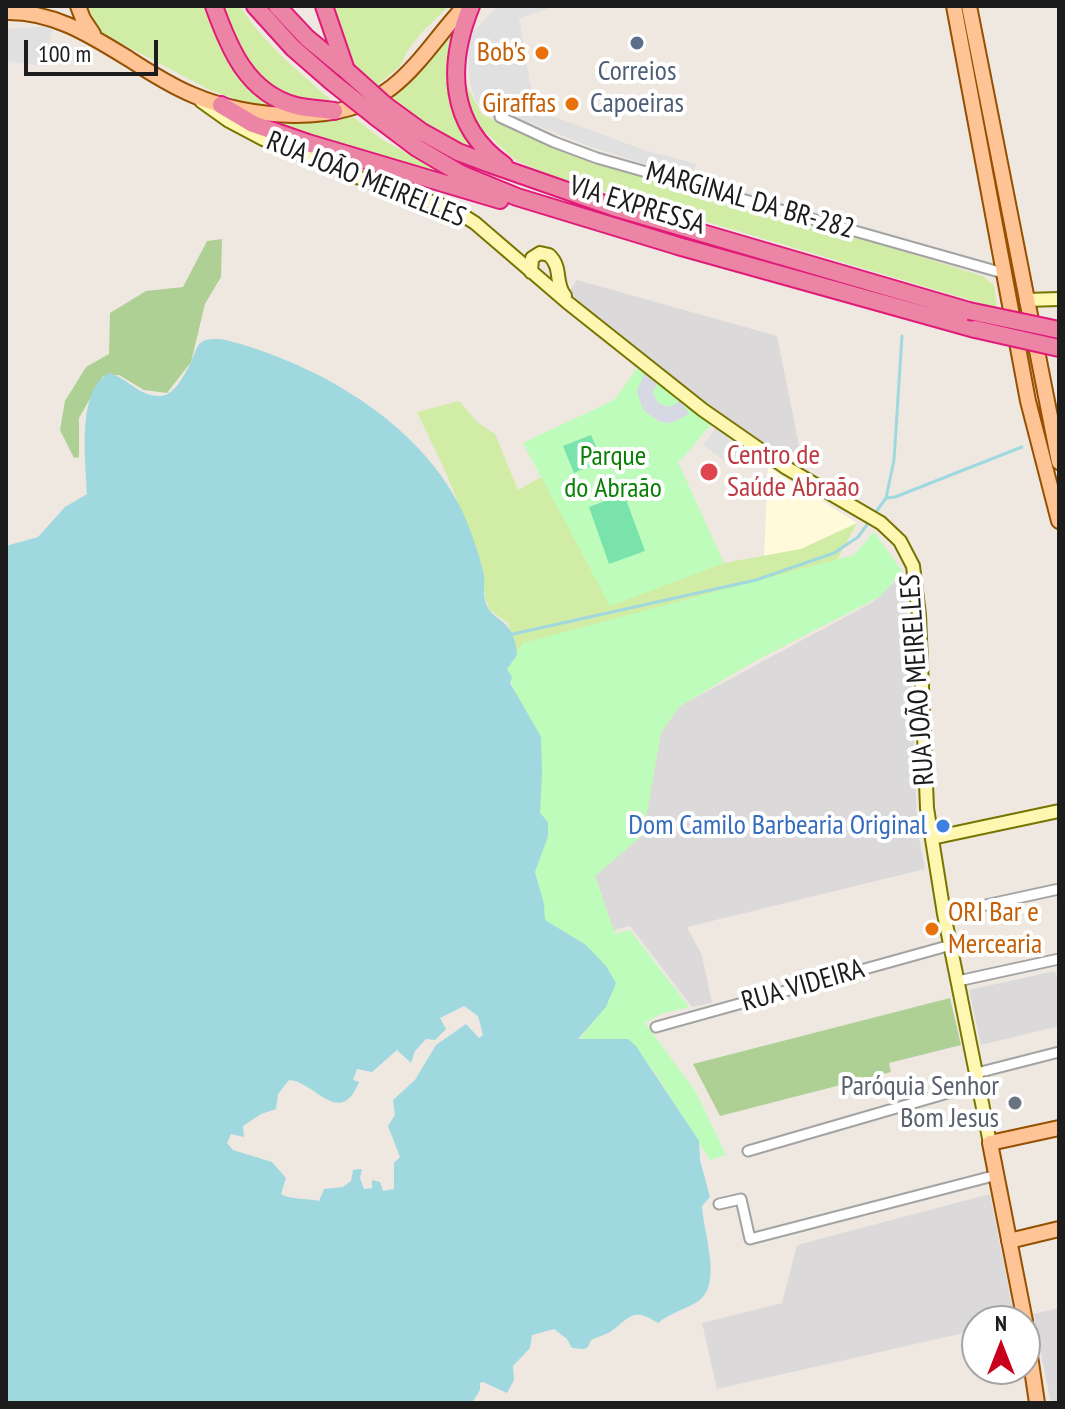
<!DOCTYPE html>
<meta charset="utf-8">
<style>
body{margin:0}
#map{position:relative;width:1065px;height:1409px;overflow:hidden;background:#eee8e1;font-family:"PT Sans Narrow",sans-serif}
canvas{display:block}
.frame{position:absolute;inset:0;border:8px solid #1c1c1c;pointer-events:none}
.north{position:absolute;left:961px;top:1305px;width:80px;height:80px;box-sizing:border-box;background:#fff;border:2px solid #a4a4a4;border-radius:50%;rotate:0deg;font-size:22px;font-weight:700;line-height:32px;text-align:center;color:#1c1c1c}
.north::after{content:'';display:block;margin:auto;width:28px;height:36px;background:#c9001b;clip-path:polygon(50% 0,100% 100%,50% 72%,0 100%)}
.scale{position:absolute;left:24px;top:40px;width:134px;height:36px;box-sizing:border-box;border:4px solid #1c1c1c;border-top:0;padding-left:10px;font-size:24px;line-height:28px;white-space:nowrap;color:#1c1c1c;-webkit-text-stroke:6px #fff;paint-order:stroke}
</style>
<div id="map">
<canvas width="1065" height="1409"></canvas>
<div class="frame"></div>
<div class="north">N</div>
<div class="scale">100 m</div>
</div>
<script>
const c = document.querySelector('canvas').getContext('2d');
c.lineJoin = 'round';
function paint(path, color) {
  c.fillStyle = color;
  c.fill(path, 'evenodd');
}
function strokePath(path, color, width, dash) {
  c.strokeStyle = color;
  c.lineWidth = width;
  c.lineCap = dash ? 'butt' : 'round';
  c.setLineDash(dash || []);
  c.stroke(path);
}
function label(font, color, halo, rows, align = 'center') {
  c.font = font + ' "PT Sans Narrow",sans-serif';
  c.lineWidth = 8;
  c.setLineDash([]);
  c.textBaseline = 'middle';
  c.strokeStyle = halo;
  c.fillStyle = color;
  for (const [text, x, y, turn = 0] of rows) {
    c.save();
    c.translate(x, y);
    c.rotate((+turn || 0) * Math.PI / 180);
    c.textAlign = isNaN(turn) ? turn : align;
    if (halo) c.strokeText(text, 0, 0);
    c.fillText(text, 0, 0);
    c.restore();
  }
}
paint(new Path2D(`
 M577,280L777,336L804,470L743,433L566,296Z
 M902,575L911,654L917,828L925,869L687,927L702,956L712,1003L692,1007L630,926L613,930L595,876L647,831L646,816L661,732L680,706L873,602Z
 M1055,971L1059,985V1026L981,1045L969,990Z
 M990,1194L1015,1321H977V1330L717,1389L702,1323L782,1303L797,1245Z
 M1059,1308V1403H1051L1033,1314Z`), '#dbd9d9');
paint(new Path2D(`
 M768,467L857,523L801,549L764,556Z`), '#fffada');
paint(new Path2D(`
 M81,6H210L219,35L285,109L244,102L210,90L98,31Z
 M224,6H240C263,43 298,71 331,100L317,103L302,101L278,93L242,62Z
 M330,6H449L421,33L408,50L400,66L375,87C348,62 342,39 330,6Z
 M455,31C440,97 453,104 486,158L445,138L391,98Z
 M464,60L467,86L482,114L521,134L592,163L884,245L982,276L994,285L997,308L552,176L515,160L479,126L464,94Z
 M348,113L384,141L456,178L407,167L258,121C289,122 319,124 348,113Z
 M459,401L477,422L495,434L518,490L543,476L613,603L724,563L801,549L857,523L837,560L831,579L865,604L751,663L680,706L661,732L646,818L647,831L595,876L613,929L617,930L585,945L545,920L544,904L535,869L544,845L547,820L540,817V755L507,671L517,654L508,623L490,610L485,598L483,572L467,525L447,475L417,412Z`), '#d1eca4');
paint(new Path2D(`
 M222,239L221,277L205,304L191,362L167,393L144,390L119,375L103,376L79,418V457L74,458L60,430L65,401L86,367L109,354L110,313L146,291L183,287L207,241Z
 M950,998L961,1045L889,1063L891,1072L720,1116L693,1064Z`), '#aed094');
paint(new Path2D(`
 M639,366L712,424C699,436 691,451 678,462L724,563L610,606L523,443L614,400Z
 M874,532L902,571L881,596L751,663L680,706L661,732L646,818L647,831L595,876L615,934L630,930L689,1007L660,1014L645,1023L696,1092L726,1155L710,1160L652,1068L602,1040H579L610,1000L586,945L546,921L535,869L547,840V821L540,813L542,773L541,737L513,687L507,669L523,643L854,555Z`), '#befcbb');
paint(new Path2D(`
 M591,435L602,461L574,473L563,446Z
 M624,494L645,551L609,564L589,507Z`), '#7ae3ac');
paint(new Path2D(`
 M498,6H555L519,18L530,84L544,113L644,150L696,164L691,179L586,145L506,113L508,105L485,111L476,101L470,85L468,46L472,33Z
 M53,26L45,66L6,61V29Z
 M717,426L748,450L734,468L703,445Z`), '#e0e0e0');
paint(new Path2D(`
 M645,372L657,382L653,393L658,403L670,407L680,401L689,414L671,423L660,422L643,410L637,391Z`), '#d6d8e4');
paint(new Path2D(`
 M221,339C310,360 413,418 457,501C467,518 480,556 484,575C485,584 483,592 485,600C490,623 515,616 517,655L507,669L512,677L510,683L541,737L542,772L540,813L548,822V836L535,872L544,904L545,920L586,945L606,966L616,983L606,1007L578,1039H628L636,1046L699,1141L700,1160L710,1197L702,1206C703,1232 724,1286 697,1302C684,1310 670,1313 658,1323C632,1306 630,1318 610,1332C605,1335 597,1337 591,1340L588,1347L584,1349L572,1348L567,1339L554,1329L532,1335L530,1348L513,1366L514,1380L507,1393L483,1382L480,1383V1390L472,1403H6V546L38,537L65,507L87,494C86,462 76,390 109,373C128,378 138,396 159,396C174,397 185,374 191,362C199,343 198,338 221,339ZM464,1006L478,1016L483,1035L479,1038L466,1024L436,1045L415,1080L393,1100L395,1115L388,1126L400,1157L394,1163V1189L383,1191L380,1182L372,1180V1188L364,1189L360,1178L362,1169L353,1170L351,1181L343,1187L324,1189L319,1201C306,1198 292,1200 281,1194L286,1178L272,1162L233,1150L227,1143L231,1134L244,1137L243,1126L261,1114L276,1109L278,1094L289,1080C316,1082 340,1129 359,1082L353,1080L357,1069L372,1072L397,1050L411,1063L415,1051L426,1039L435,1040L446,1029L440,1018Z`), '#9fd9df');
strokePath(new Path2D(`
 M886,498L894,460L902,336
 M873,516L886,498L895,497L1022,447
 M513,634L756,580L834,553L858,537L869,522`), '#9fd9df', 3);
const street = new Path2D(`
 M500,117L554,142L597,158L1003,273
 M944,914L1059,889
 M958,981L1059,959
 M656,1027L951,945
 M977,1073L1059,1052
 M748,1151L979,1084
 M719,1204L741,1199L750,1239L997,1175`);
const secondary = new Path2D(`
 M201,101L229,121L263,139L365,180L453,209L475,223L567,302L703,410L785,467L881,523L900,541L913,566L919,615L927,808L944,914L990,1143
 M531,272L532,258L540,253L549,255C563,268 554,283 565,296
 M1026,300L1059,299
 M932,838L1059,811`);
const primary = new Path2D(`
 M78,6L83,19L93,34
 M954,6L1028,401L1059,521
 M969,6L1059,462
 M6,12C53,11 90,35 129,59C149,72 171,86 193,95C248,119 342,127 392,87C420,65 440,32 465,6
 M1009,1241L1059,1229
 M1025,1321L990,1143L1059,1128
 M1025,1322L1037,1403`);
const highway = new Path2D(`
 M214,6C229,48 247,93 296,106C308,109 321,109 334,111
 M255,6L293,48L332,82
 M277,6L307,38L347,71
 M324,6L346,70
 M471,6C447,65 448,125 504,165
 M221,105L253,124L308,143L500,200
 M385,105L422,132L458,152L490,164L613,207L969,311
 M376,117L417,148L461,174L517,197L678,246L975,329`);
strokePath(street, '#a3a3a3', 13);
strokePath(secondary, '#777400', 16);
strokePath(primary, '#955000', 18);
strokePath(highway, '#e11a79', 20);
strokePath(street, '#fff', 9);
strokePath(secondary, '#fdf7b1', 12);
strokePath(primary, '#ffc496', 14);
strokePath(highway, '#eb84a5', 16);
const highwayBridge = new Path2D(`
 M347,71L385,105
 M332,82L376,117
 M969,311L1059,330
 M975,329L1059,348`);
strokePath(highwayBridge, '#e11a79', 20, []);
strokePath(highwayBridge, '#eb84a5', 16);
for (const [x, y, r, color] of [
 [637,43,8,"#5c6f8a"],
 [542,53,8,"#e8710a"],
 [572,104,8,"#e8710a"],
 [709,472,10,"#e0444e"],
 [943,826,8,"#3f7fe0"],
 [932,929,8,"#e8710a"],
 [1015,1103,8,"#6b7280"]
]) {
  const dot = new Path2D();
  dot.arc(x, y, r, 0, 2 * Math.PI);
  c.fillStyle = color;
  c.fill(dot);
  strokePath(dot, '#fff', 3);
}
label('28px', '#c56008', '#fff', [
 ["Bob's",526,53],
 ["Giraffas",556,104],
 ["ORI Bar e",948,913,"left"],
 ["Mercearia",948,945,"left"]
], 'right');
label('28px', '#4e5e75', '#fff', [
 ["Correios",637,72],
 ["Capoeiras",637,104]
]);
label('28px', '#1c1c1c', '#fff', [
 ["RUA JOÃO MEIRELLES",366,180,22],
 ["MARGINAL DA BR-282",750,201,16],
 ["VIA EXPRESSA",637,206,17],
 ["RUA JOÃO MEIRELLES",918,680,-94],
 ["RUA VIDEIRA",803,986,-16]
]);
label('28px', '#be3a42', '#fff', [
 ["Centro de",727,456],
 ["Saúde Abraão",727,488]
], 'left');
label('28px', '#0b8005', '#fff', [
 ["Parque",613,457],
 ["do Abraão",613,489]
]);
label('28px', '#366cbe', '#fff', [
 ["Dom Camilo Barbearia Original",927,826]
], 'right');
label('28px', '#5b616d', '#fff', [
 ["Paróquia Senhor",999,1087],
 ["Bom Jesus",999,1119]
], 'right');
</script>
